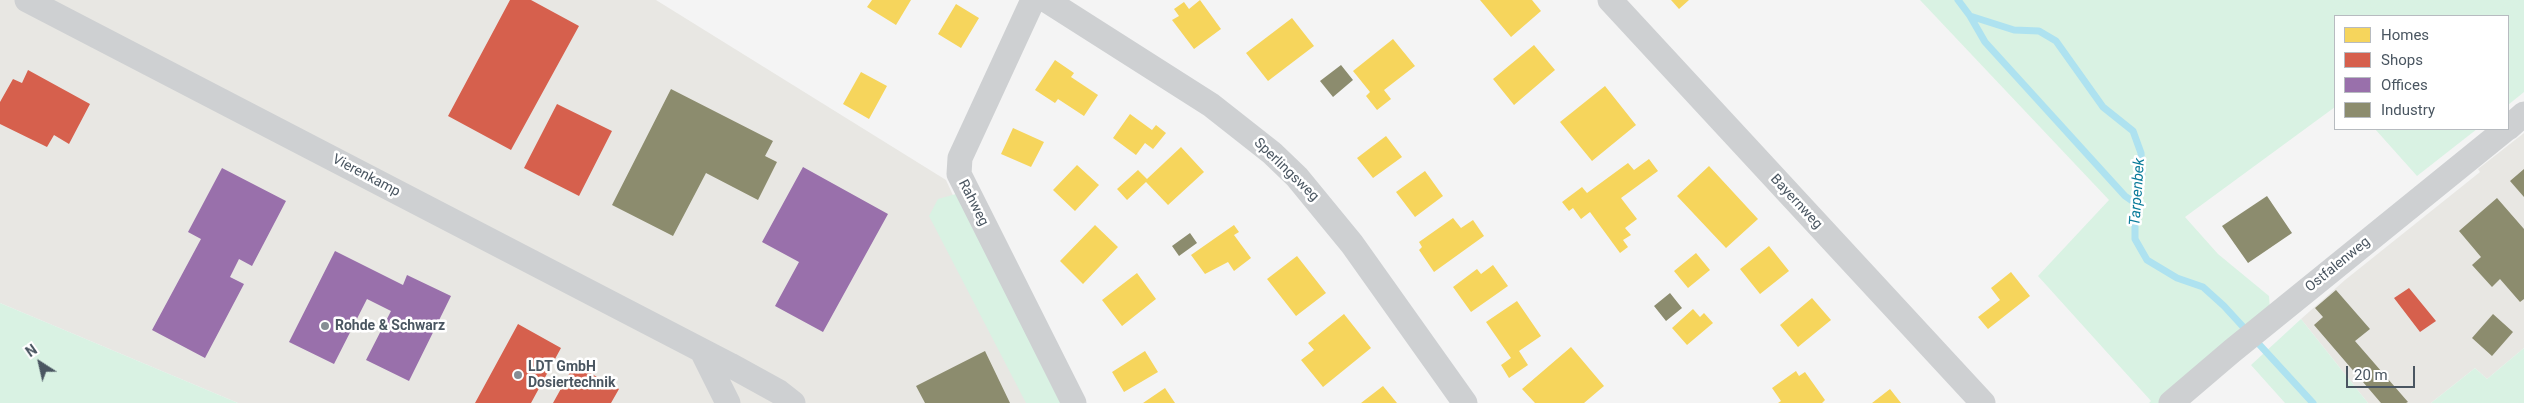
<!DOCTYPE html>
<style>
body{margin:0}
#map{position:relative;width:2524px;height:403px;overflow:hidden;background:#f4f4f4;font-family:Roboto,sans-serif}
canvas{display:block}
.legend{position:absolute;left:2334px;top:15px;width:175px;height:115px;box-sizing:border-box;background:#fff;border:1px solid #b7bbc0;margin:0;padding:6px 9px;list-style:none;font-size:15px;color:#4a5661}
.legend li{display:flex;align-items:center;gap:10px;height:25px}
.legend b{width:25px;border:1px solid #b7bbc0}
.north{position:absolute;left:15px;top:338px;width:50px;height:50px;-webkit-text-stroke:4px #fff;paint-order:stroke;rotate:325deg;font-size:14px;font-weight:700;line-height:20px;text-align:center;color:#4a5661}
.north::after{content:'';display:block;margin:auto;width:18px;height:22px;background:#4a5661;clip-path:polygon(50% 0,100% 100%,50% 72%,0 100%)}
.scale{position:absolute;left:2346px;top:366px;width:69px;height:22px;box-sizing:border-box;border:2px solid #4a5661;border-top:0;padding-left:6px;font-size:15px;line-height:18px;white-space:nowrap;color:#4a5661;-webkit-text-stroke:4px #fff;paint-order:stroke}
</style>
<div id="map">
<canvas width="2524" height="403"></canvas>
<ul class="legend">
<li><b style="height:14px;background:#f6d55c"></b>Homes</li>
<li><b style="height:14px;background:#d6604d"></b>Shops</li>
<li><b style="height:14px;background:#9970ab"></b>Offices</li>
<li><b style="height:14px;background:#8c8c6e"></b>Industry</li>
</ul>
<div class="north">N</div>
<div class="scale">20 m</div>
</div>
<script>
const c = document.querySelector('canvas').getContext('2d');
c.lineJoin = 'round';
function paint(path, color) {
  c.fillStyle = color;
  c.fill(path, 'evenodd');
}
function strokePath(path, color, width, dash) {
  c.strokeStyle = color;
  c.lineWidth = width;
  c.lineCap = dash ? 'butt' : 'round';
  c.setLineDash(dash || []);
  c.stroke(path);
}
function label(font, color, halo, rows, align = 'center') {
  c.font = font + ' Roboto,sans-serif';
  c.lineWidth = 5;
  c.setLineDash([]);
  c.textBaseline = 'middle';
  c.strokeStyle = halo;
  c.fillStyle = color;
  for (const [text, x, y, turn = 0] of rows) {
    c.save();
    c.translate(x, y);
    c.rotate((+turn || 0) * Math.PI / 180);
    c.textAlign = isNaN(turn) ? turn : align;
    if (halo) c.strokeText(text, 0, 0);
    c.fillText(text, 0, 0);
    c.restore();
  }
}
paint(new Path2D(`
 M0,0H656L946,180L1048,403H238L0,303Z
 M2524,133V348L2487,379L2475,368L2431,403H2368L2301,319L2345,280L2480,172L2478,169Z`), '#e8e7e3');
paint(new Path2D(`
 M1920,0H2524V92L2508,105V16H2335V107L2185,217L2218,254L2269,296L2270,310L2164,403H2149L2151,401L2038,276L2109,200Z
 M2375,129H2477L2417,176Z
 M956,194L1061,403H1026L929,216L938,199Z
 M0,303L238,403H0Z
 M2301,319L2368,403H2285L2251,365Z
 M2524,348V403H2431L2475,368L2487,379Z`), '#d9f2e3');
paint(new Path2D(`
 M872,0H911L896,25L867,7Z
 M1200,0L1221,29L1194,49L1172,20L1179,16L1174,9L1184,2L1189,9Z
 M1480,0H1532L1541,11L1511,37Z
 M1671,0H1689L1679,9Z
 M956,4L979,18L961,48L938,34Z
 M1292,18L1314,46L1268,81L1246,53Z
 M1393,39L1415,66L1384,90L1391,99L1377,110L1366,96L1370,92L1353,71Z
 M1534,45L1555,70L1514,105L1493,79Z
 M1055,60L1074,73L1071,77L1098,95L1084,116L1058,99L1055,103L1035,90Z
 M861,72L887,86L869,119L843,104Z
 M1605,86L1636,125L1592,161L1560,122Z
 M1130,114L1152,130L1156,125L1166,133L1153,149L1145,143L1136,155L1113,138Z
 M1013,128L1044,142L1031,167L1001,154Z
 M1386,136L1402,157L1373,178L1357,158Z
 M1181,147L1204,172L1168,205L1146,182L1127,200L1117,189L1138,170L1147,179Z
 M1649,159L1658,171L1621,198L1637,219L1625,228L1631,235L1623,240L1628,247L1620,253L1590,212L1581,219L1573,208L1569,211L1562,202L1582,187L1587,193L1628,163L1634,170Z
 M1077,165L1099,185L1075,211L1053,190Z
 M1709,166L1758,219L1726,248L1677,196Z
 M1425,171L1443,196L1415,217L1396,192Z
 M1453,218L1461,228L1473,220L1484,236L1434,272L1419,250L1422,247L1419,242Z
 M1095,225L1118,247L1083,284L1060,261Z
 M1234,225L1239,232L1234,235L1251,258L1234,271L1228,262L1205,274L1191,255Z
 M1769,246L1789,271L1760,294L1740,269Z
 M1696,253L1710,270L1688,288L1674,271Z
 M1297,256L1326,293L1296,316L1267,279Z
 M1493,265L1508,286L1471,312L1453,287L1477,269L1481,274Z
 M2011,272L2030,296L1988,329L1978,317L2000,300L1991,288Z
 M1137,273L1156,299L1122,326L1102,300Z
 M1812,298L1831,320L1798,347L1780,325Z
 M1517,301L1541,336L1519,351L1528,365L1509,378L1501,365L1511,358L1486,322Z
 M1693,309L1700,317L1704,313L1713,323L1687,345L1672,328Z
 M1344,314L1371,348L1323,387L1301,360L1314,350L1308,343Z
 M1571,347L1604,386L1584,403H1535L1522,389Z
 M1145,351L1158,372L1124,392L1112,372Z
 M1796,371L1799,376L1805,372L1825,400L1822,403H1778L1781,401L1772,388Z
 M1383,386L1397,403H1361Z
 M1165,388L1175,403H1143Z
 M1890,389L1901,403H1872Z`), '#f6d55c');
paint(new Path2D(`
 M510,0H531L579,26L511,150L448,116Z
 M28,70L90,104L69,144L54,135L47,147L0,124V102L13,79L22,83Z
 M557,104L612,131L579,196L524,168Z
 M2409,288L2436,321L2420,332L2394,298Z
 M518,324L561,348L531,403H475Z
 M578,358L594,367L590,373L619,389L611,403H553Z`), '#d6604d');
paint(new Path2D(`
 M803,167L888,214L823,332L775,306L799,262L762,242Z
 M222,168L286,201L252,266L239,259L230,277L244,284L205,358L152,330L201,239L188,232Z
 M335,251L403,285L407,275L451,296L409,381L366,360L391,311L367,299L334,364L289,342Z`), '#9970ab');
paint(new Path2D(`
 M1341,65L1353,80L1333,97L1320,81Z
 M671,89L773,141L765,156L777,162L758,200L706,173L673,236L612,205Z
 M2524,169V197L2510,181Z
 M2267,196L2292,233L2248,263L2222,226Z
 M2497,198L2524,229V299L2520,302L2500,279L2492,287L2472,265L2481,257L2459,231Z
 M1190,233L1197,243L1179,256L1172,246Z
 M2336,290L2370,329L2355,341L2408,402L2406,403H2381L2314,325L2323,317L2315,308Z
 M1670,293L1682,308L1666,321L1654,306Z
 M2493,314L2513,332L2492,356L2472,338Z
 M985,351L1010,403H925L916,386Z`), '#8c8c6e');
strokePath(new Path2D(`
 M1958,0L1970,16L2014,30L2039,31L2056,41L2103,107L2133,131L2141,153L2142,174L2135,203V239L2147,260L2177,278L2203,287L2224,306L2313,403
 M1970,16L1985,42L2125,196L2135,203`), '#aee2f0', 7);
strokePath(new Path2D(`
 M27,0L730,365L779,392L793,403
 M1033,0L960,158L959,174L1074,403
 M1046,0L1211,105L1272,153L1297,177L1352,244L1465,403
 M1610,0L1983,403
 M2508,128L2524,114
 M703,353L728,403
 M2171,403L2232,351L2506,129`), '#ced0d2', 25);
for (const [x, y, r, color] of [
 [325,326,5,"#868d94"],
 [518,375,5,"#868d94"]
]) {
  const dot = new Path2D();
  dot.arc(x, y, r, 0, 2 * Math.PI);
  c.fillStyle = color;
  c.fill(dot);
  strokePath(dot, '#fff', 2);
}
label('14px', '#4a5661', '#fff', [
 ["Sperlingsweg",1286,170,44],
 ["Vierenkamp",366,176,28],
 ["Bayernweg",1796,202,47],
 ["Rahweg",973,203,63],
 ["Ostfalenweg",2338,265,-39]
]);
label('bold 14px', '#4a5661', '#fff', [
 ["Rohde & Schwarz",335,326],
 ["LDT GmbH",528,367],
 ["Dosiertechnik",528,383]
], 'left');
label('italic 15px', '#0c7c9b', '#fff', [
 ["Tarpenbek",2138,192,-86]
]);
</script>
